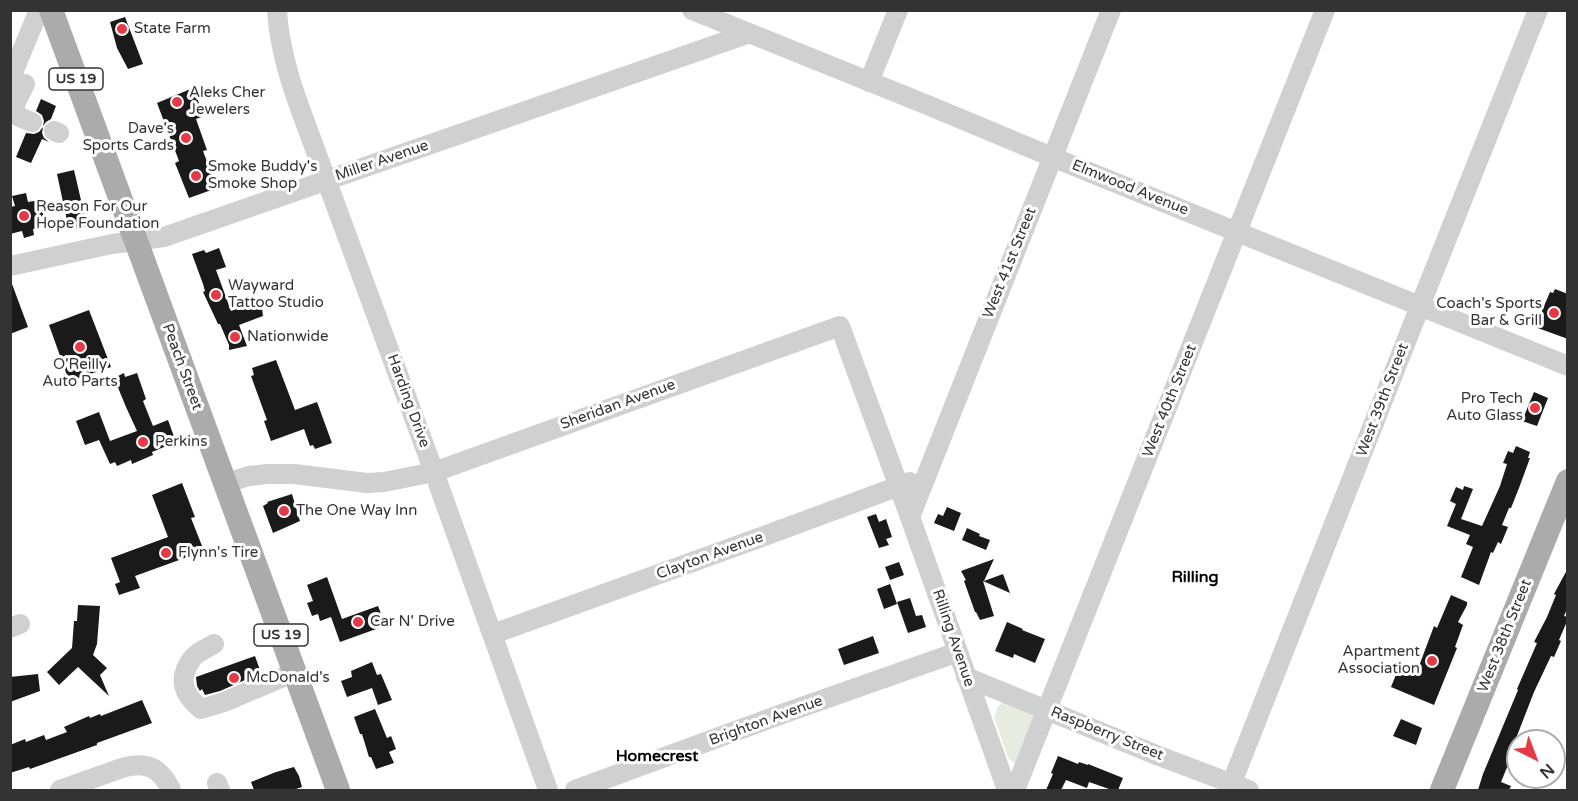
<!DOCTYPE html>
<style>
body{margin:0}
#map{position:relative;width:1578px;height:801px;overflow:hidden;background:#fff;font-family:"Varela Round",sans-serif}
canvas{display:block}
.frame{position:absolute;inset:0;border:12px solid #333;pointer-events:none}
.north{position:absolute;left:1506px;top:729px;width:60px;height:60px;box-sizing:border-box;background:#fff;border:2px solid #adadad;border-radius:50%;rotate:138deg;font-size:16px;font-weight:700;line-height:24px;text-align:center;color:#333}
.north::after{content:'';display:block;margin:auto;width:21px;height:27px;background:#e63946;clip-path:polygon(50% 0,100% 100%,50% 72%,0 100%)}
</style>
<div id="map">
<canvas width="1578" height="801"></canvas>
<div class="frame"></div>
<div class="north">N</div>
</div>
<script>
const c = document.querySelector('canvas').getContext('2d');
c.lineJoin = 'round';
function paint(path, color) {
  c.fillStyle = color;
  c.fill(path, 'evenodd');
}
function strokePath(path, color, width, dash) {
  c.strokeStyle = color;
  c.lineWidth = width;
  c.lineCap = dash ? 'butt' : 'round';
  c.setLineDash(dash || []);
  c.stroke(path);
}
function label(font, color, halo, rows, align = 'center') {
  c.font = font + ' "Varela Round",sans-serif';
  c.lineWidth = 6;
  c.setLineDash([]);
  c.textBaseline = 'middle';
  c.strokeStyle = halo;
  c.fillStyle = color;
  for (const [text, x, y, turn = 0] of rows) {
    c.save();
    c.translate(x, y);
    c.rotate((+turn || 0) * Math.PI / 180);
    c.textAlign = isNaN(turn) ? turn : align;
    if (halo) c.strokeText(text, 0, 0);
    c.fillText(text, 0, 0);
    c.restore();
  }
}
paint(new Path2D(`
 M1003,702L1032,713L1035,716L1017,763L1012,762L1008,757L994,717L998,706Z`), '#e6ecdf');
paint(new Path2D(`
 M125,17L143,64L128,69L117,48L110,22Z
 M193,88L204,116L196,119L207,150L203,151L217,188L189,198L175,163L179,161L157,103Z
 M41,99L56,106L51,119L46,122L43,126L44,121L42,115L36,111Z
 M43,127L42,133L44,138L49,142L42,139L31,163L16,157L26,133L34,134L39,132Z
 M74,170L87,226L69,230L57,174Z
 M26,193L28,202L40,200L46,226L33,229L34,235L24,238L22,231L10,234V207L15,206L12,196Z
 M219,248L226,267L216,270L231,311L258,301L262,308L263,316L239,325L247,346L229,350V345L220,324H218L203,292L205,291L203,284L192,254L204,250L206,253Z
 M10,284H12L28,327L10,334Z
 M1555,289L1568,294V339L1535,327L1550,292L1553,293Z
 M89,310L111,367L69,381L49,325Z
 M276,360L295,410L317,402L332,443L315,449L313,445L310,446L304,429L271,441L264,421L267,420L251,376L254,375L252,368Z
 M124,373L125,377L137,373L146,399L143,401L153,426L168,420L176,442L152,452L153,455L132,464L131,460L117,466L115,462L110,464L99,440L85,445L76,421L99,412L110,441L137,431L126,407L114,378Z
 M1534,392L1548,398L1537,426L1522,421Z
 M1516,446L1530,452L1528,458H1530L1519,488L1511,508H1509L1502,525L1508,527L1501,544L1498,542L1493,553L1491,552L1479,585L1461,577L1473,547L1466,544L1470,535L1447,526L1456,504L1450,501L1456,487L1463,490L1464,486L1473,489L1461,519L1482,526L1500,486L1507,464L1503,463L1508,451L1513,453Z
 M182,483L195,517L191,518L204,551L135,576L140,588L119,595L115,584L120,582L111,558L168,537L152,495Z
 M292,494L300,521L273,533L263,506L268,503L267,502Z
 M947,507L961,513L954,531L934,523L938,514L943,516Z
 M876,514L879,522L886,519L892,537L886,539L889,545L879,548L867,517Z
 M967,528L980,534L979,536L990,540L986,550L962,540Z
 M994,559L984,581L1003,574L1010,593L983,581L994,616L980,620L976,612H975L964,581L966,580L961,571Z
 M899,562L904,575L890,580L885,567Z
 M1568,568V607L1564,616L1568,617V619L1559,640L1561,641L1554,657L1551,656L1534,692L1508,759L1510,760L1501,782L1511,786L1509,790L1495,789L1494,790H1478L1483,774L1518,690L1517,689L1537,643L1534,642L1547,617L1556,595L1554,594Z
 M327,577L342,619L378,606L385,624L379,626V628L340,642L331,617L320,621L318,614L312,616L307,603L313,601L307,585Z
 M890,584L897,604L884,609L877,589Z
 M1451,595L1467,602V605L1458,622L1463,625L1455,647L1457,648L1434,705L1391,687L1399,667L1416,674L1434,626L1437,628Z
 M910,598L916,616L922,615L926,627L908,633L897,602Z
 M78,605L100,606L97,644L93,655L107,668L100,675L109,696L78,667L59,685L47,672L72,648L74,621H77Z
 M1007,622L1023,629L1022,630L1045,639L1035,663L1014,654L1013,658L995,651Z
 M873,636L879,653L844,665L838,649Z
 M255,656L261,673L220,691L205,695L202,689L200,691L197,686L196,677Z
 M372,662L377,675L381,674L392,700L378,705L372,688L347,697L341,681L352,677L351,671Z
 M38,674L40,691L10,702V677Z
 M142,700L152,723L97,743V745L30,769L29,767L10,773V745L25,739L26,742L44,735L46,740L67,732L64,727L89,716L90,718L100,714L101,716Z
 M375,709L387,738L391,736L396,749L389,752L394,763L376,769L371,757H369L362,734H360L354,717Z
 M1401,719L1422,728L1416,745L1393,736Z
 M1058,756L1078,764L1079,762L1088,765V764L1123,778L1118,790H1112L1089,782L1087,788L1066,780L1061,790H1046L1053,774L1051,773Z
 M294,767L299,776L302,787L293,790H254L251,782L276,772Z`), '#1a1a1a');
strokePath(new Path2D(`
 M277,10C279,43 287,72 298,103L434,472L548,790
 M692,10L925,104L1052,157L1568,366
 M10,80L39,10
 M869,82L898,10
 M25,84L15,104V113L19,117L32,122
 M54,131L59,133
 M10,266L112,244L164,237L747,34
 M226,483L249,476L267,474H294L367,483L384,482L434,472L840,326L910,517L1007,790
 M910,517L1111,10
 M10,628L20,624
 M493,634L756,539L910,482
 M214,644C209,647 202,650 197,654C192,657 189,663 186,669C179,686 188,698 201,709L224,702L295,672
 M966,677L1159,756L1249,790
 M217,783L220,790
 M60,790L122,768C146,761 160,767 171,790
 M575,790L782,714L958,652
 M1015,790L1325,10
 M1229,790L1426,291L1538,10`), '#d0d0d0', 20);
strokePath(new Path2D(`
 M51,10L338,790
 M1442,790L1568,481`), '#ababab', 24);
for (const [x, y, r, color] of [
 [122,29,6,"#e63946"],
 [177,102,6,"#e63946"],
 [186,138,6,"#e63946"],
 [196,176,6,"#e63946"],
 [24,216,6,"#e63946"],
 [216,295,6,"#e63946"],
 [1554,313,6,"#e63946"],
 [235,337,6,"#e63946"],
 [80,347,6,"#e63946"],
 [1535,408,6,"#e63946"],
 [143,442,6,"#e63946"],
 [284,511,6,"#e63946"],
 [166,553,6,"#e63946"],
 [358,622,6,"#e63946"],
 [1432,661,6,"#e63946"],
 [234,678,6,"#e63946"]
]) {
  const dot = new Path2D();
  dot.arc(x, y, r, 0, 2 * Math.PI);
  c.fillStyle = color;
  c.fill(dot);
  strokePath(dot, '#fff', 2);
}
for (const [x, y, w] of [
 [76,79,54],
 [281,635,54]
]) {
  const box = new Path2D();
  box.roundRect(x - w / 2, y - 11, w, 22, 4.5);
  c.fillStyle = '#fff';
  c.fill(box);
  strokePath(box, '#333', 1.5);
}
label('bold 14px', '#333', null, [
 ["US 19",76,79],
 ["US 19",281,635]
]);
label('15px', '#333', '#fff', [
 ["State Farm",134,29],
 ["Aleks Cher",189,93],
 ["Jewelers",189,110],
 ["Dave's",174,129,"right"],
 ["Sports Cards",174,146,"right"],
 ["Smoke Buddy's",208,167],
 ["Smoke Shop",208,184],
 ["Reason For Our",36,207],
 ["Hope Foundation",36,224],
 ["Wayward",228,286],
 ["Tattoo Studio",228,303],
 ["Coach's Sports",1542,304,"right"],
 ["Bar & Grill",1542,321,"right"],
 ["Nationwide",247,337],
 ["O'Reilly",80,365,"center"],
 ["Auto Parts",80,382,"center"],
 ["Pro Tech",1523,399,"right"],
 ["Auto Glass",1523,416,"right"],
 ["Perkins",155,442],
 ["The One Way Inn",296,511],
 ["Flynn's Tire",178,553],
 ["Car N' Drive",370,622],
 ["Apartment",1420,652,"right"],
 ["Association",1420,669,"right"],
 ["McDonald's",246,678]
], 'left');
label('15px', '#333', '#fff', [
 ["Miller Avenue",382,161,-19],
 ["Elmwood Avenue",1130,188,22],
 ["West 41st Street",1010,263,-68],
 ["Peach Street",182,367,70],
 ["West 39th Street",1383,400,-69],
 ["Harding Drive",408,401,70],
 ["West 40th Street",1170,401,-68],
 ["Sheridan Avenue",618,405,-20],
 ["Clayton Avenue",710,556,-20],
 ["West 38th Street",1505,636,-68],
 ["Rilling Avenue",953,638,71],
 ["Brighton Avenue",766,721,-20],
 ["Raspberry Street",1107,734,22]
]);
label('bold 16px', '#000', '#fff', [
 ["Rilling",1195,578],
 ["Homecrest",657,757]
]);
</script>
